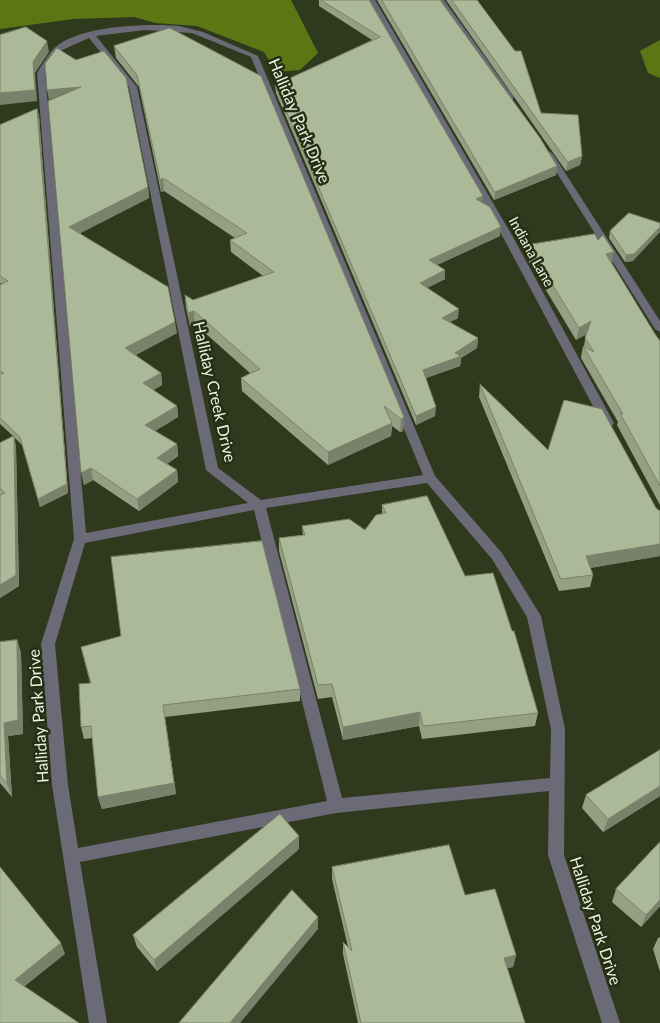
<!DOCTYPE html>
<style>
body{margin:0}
canvas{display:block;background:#2f391e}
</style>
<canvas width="660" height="1023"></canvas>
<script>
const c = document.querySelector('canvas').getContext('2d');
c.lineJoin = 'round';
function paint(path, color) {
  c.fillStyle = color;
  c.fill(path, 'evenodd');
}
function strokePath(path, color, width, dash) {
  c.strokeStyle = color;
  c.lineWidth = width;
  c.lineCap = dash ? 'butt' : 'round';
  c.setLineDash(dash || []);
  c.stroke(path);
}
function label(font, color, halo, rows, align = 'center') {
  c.font = font + ' Lato,sans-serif';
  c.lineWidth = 5;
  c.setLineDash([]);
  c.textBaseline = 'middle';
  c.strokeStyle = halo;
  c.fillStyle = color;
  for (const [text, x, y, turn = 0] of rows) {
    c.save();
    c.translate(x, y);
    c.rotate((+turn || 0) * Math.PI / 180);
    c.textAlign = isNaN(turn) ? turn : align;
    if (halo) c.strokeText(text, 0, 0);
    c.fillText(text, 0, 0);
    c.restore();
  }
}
paint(new Path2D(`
 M0,0H291L318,53L300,70L276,72L264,52L197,26L156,23L134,17L73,19L0,29Z
 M660,40V78L648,73L640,51Z`), '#5a7713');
paint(new Path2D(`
 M367,0H375L514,239L614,423L612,426H604L602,423L504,239Z
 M436,0H444L513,96V100H507Z
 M163,25L179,26L203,32L258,56L435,476L502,553L541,616L565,729L564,855L620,1023H602L548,855L549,791L336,813L80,862L107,1023H89L52,785L41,644L74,539L37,73C43,64 49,52 58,45C83,27 132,25 163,25ZM145,30L192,33L251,57L423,475L261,500L218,468L137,87L96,36ZM89,38L129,87L206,470L248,503L86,533L45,73L62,50ZM427,483L492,559L527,617L551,729L550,778L342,798L266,508ZM254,510L327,801L78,848L68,785L55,644L85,543Z
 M549,151L553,154L660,321V332L655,329L545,154Z`), '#6c6a77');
paint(new Path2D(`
 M319,0H369L483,203L500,236L437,265L445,279L427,288L458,318L450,322L478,338L477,348L461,358L460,366L426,378L435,416L416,425L276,93L275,85L372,40L319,6Z
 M377,0H440L557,166L556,175L494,200Z
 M446,0H477L541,113L582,156L580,165L566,171Z
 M170,28L404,417L403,431L400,432L392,426L391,436L328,465L242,391L241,378L250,373L195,324L190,326L186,308L185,295L193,300L263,276L231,252L230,240L235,238L164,191L161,192L139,87L116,58L114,46Z
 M48,101L148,187L149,198L80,233L177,333L135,355L161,373L162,385L153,390L177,406L178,417L155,431L177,444L178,456L167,464L177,470L178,482L139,511L93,480L84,485Z
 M37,109L39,116L68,493L40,507L22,445L14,437L16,447L19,586L0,598V443L13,436L0,424V285L2,284L0,283V125Z
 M610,231L633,261L625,262L609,238Z
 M598,240L655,334L660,341V505L617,425L618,422L581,358L583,346H584L586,334L576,340L526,257L528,245Z
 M480,384L548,450L660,511V556L590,568L593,575L590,587L559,591L479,397Z
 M382,505L465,576L538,713L535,726L422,739L419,726L343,740L332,697L318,699L279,551V538L303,535L302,526L365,530L382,514Z
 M17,640L21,653L23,734L8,736L12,797L0,783V643Z
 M81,647L300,689V701L165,717L176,794L102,809L98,797L92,738L84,739L81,727L90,683Z
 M660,750V796L603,832L582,808L586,795Z
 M660,842V906L641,927L612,902L616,889Z
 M299,849L157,971L137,947L133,935Z
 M332,867L465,895L516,955L513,967L507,968L525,1023H358L343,954V942L348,947L332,879Z
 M660,937V972L653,949L658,938Z`), '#949f83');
paint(new Path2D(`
 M47,41L49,52L35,73L37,101L0,105V93L33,62Z
 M81,87L49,100L47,90Z
 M37,109L39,116L68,493L40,507L38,499Z
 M582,156L580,165L566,171L568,162Z
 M557,166L556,175L494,200L495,192Z
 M163,178L164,191L161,192L160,180Z
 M148,187L149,198L71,238L69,227Z
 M483,196L482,205L476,199Z
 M501,227L500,236L428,269L429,260Z
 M660,227V232L633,261L625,262L626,255Z
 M614,252L612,264L606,254Z
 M445,270V279L419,292L420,283Z
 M459,309L458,318L441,327L442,318Z
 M194,311L195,324L190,326L188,313Z
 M591,321L589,333L576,340L579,328Z
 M175,322L177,333L127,360L125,348Z
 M478,338L477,348L461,358L460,366L423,379V370L455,353Z
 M161,373L162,385L145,395L143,383Z
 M177,406L178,417L146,436L145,425Z
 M436,407L435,416L416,425V416Z
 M404,417L403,431L400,432L401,419Z
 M392,423L391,436L328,465V452Z
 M14,436L16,447L19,586L0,598V585Z
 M177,444L178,456L159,470L157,458Z
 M91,468L93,480L84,485L81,473Z
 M177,470L178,482L139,511L137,499Z
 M660,544V556L583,569L586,556Z
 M17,640L21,653L23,734L8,736L12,797L7,784L4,723Z
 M163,705L176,794L102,809L98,797Z
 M420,712L419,726L343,740V727Z
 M660,786V796L603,832L608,819Z
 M299,836V849L157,971L154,960Z
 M660,900V906L641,927L646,915Z
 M318,917V929L240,1023H230Z
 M61,943L65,954L20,990L15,980Z
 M516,955L513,967L501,969L504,958Z`), '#78826a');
const building = new Path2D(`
 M321,0H369L483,196L476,199L490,207L501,227L429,260L445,270L420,283L459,309L442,318L478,338L455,353L461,356L423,370L436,407L416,416L275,85L380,37Z
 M382,0H440L540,138L557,166L495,192Z
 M452,0H477L515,51H521L541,113L578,115L582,156L568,162Z
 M26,27L47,41L33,62L35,90L0,93V35Z
 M170,28L261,76L404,417L401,419L384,406L392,423L328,452L241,378L260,369L194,311L188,313L185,295L193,300L274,272L230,240L247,233L163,178L160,180L137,75L114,46Z
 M57,48L76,60L104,51L126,78L148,187L69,227L168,287L175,322L125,348L161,373L143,383L177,406L145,425L177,444L157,458L177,470L137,499L91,468L81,473L48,101L81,87L47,90L45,64Z
 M37,109L67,484L38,499L20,437L0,418V374L4,373L0,371V285L8,281L0,276V125Z
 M629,213L660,223V227L634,254L626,255L610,231Z
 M595,234L598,240L603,235L614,252L606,254L655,334L660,341V486L620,413L623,414L583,346L594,352L585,338L591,321L579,328L528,245Z
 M480,384L548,450L564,400L602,409L656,508L660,511V544L586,556L593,575L561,579Z
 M14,436L16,575L0,585V495L5,493L0,488V443Z
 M427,496L465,576L493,573L512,631H514L538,713L423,726L420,712L343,727L332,684L318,685L279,538L305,535L302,526L349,519L365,530L376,515L386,513L382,505Z
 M262,541L300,689L163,705L174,783L98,797L91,726L81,727L79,684L91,683L81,647L121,636L111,557Z
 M17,640L18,720L4,723L7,784L0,775V642Z
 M660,750V786L608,819L586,795Z
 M280,814L299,836L154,960L133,935Z
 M660,842V900L646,915L616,889Z
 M449,845L465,895L495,889L516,955L504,958L525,1023H361L343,942L352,951L332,867Z
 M0,867L61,943L15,980L79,1023H0Z
 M292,890L318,917L230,1023H179Z`);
paint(building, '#acb998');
strokePath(building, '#78826a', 1);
label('14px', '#ecf3e2', '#252f14', [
 ["Indiana Lane",531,252,61]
]);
label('16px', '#ecf3e2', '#252f14', [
 ["Halliday Park Drive",299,121,67],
 ["Halliday Creek Drive",214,392,77],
 ["Halliday Park Drive",39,716,-94],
 ["Halliday Park Drive",595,921,72]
]);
</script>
